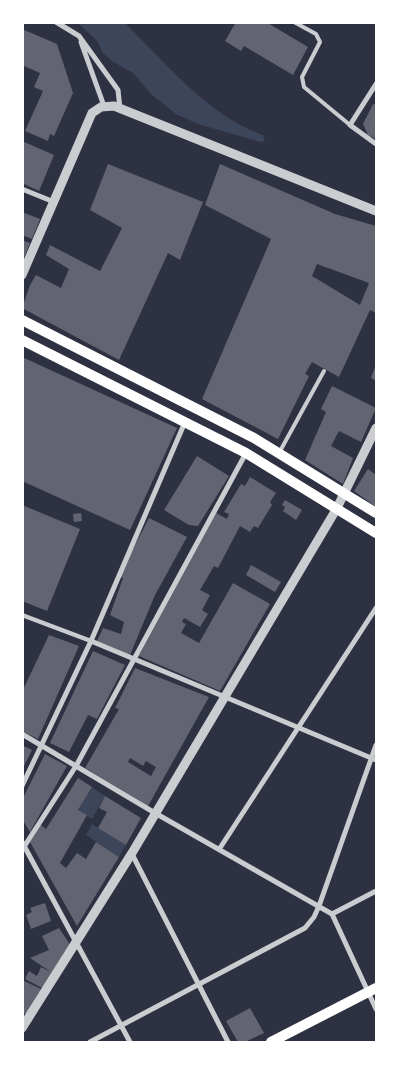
<!DOCTYPE html>
<style>
body{margin:0}
#map{position:relative;width:399px;height:1065px;overflow:hidden;background:#2d3142;font-family:"Roboto Condensed",sans-serif}
canvas{display:block}
.frame{position:absolute;inset:0;border:24px solid #fff;pointer-events:none}
</style>
<div id="map">
<canvas width="399" height="1065"></canvas>
<div class="frame"></div>
</div>
<script>
const c = document.querySelector('canvas').getContext('2d');
c.lineJoin = 'round';
function paint(path, color) {
  c.fillStyle = color;
  c.fill(path, 'evenodd');
}
function strokePath(path, color, width, dash) {
  c.strokeStyle = color;
  c.lineWidth = width;
  c.lineCap = dash ? 'butt' : 'round';
  c.setLineDash(dash || []);
  c.stroke(path);
}
paint(new Path2D(`
 M78,23H125C166,63 207,115 263,135L265,141L260,142L198,124L176,114L152,95L133,73L112,61L103,53L97,41Z
 M92,787L105,796L92,819L78,810Z
 M92,824L126,845L119,857L86,835Z`), '#3c4559');
paint(new Path2D(`
 M236,22H266L308,47L293,75L244,46L241,51L225,41Z
 M22,29L57,44L73,93L54,136L50,134L48,141L25,131L43,91L34,87L40,73L22,65Z
 M373,104L376,105V139L368,135L363,124Z
 M22,141L54,155L39,191L22,183Z
 M108,164L203,202L180,260L168,253L119,360L22,308L30,285L36,275L61,288L69,269L46,255L50,245L100,271L122,228L90,210Z
 M220,164L335,214L376,226V313L370,310L339,377L312,362L305,374L309,376L278,439L202,399L271,239L205,205ZM317,264L369,283L360,305L312,276Z
 M22,212L40,219L32,239L22,235Z
 M22,240L30,243L23,260H22Z
 M22,357L177,428L130,530L22,481Z
 M376,364V381L371,378Z
 M332,386L376,408L361,442L339,431L331,446L353,458L343,484L305,460L326,412L321,409Z
 M197,456L229,476L198,526L189,525L164,510Z
 M368,469L376,475V507L354,491Z
 M250,477L276,493L270,502L272,505L258,528L254,526L250,532L240,526L218,568L214,566L200,590L210,595L202,610L208,614L200,627L184,618L182,622L186,624L181,633L199,643L233,583L270,604L220,691L139,656L216,513L227,519L229,514L224,512L241,484L245,486Z
 M285,500L302,510L296,520L283,511L285,507L282,505Z
 M22,505L80,529L47,611L22,601Z
 M81,513L82,521L74,522L73,514Z
 M149,518L187,537L155,595L130,655L97,641L103,628L121,634L124,622L110,615L123,578L119,576Z
 M251,565L281,582L275,592L246,575Z
 M49,635L79,646L38,739L22,731V692Z
 M93,651L125,665L97,719L88,715L69,752L50,743Z
 M135,668L209,697L148,806L85,768L119,709L115,708ZM130,758L143,766L146,761L156,767L151,776L128,762Z
 M22,745L32,750L22,770Z
 M45,754L67,766L30,832L22,819V800Z
 M78,778L92,787L78,810L87,815L60,863L66,868L77,853L86,859L96,842L119,857L77,926L30,842L41,825L46,829Z
 M105,796L141,818L126,845L98,828L107,812L99,808Z
 M45,903L51,921L31,929L26,915L32,912L30,908Z
 M59,928L71,946L44,989L25,979L29,971L37,976L41,967L51,972L30,958L49,950L42,936Z
 M22,980L41,989L26,1014L22,1013Z
 M250,1008L264,1033L245,1042H238L226,1021Z`), '#626471');
strokePath(new Path2D(`
 M294,22L316,34L320,42L302,77L304,87L350,125
 M279,453L324,371`), '#caccd0', 4);
strokePath(new Path2D(`
 M22,615L91,641`), '#caccd0', 4.5);
strokePath(new Path2D(`
 M56,22L79,36L118,90L120,109
 M81,42L104,106
 M376,84L350,125L376,144
 M22,189L54,202
 M91,641L376,760
 M22,734L155,813L332,914L376,1009
 M22,786L91,641L185,422
 M22,842L130,1042
 M220,848L376,608
 M22,850L76,766L246,453
 M132,854L228,1042
 M332,914L376,891
 M90,1042L305,928L314,917L319,906L376,745`), '#caccd0', 5);
strokePath(new Path2D(`
 M22,275L92,113L101,107L114,106L376,211
 M22,1028L132,853L337,508L376,428`), '#caccd0', 9);
strokePath(new Path2D(`
 M22,320L254,438L376,513
 M22,340L246,453L376,533
 M271,1042L376,988`), '#fff', 10);
</script>
